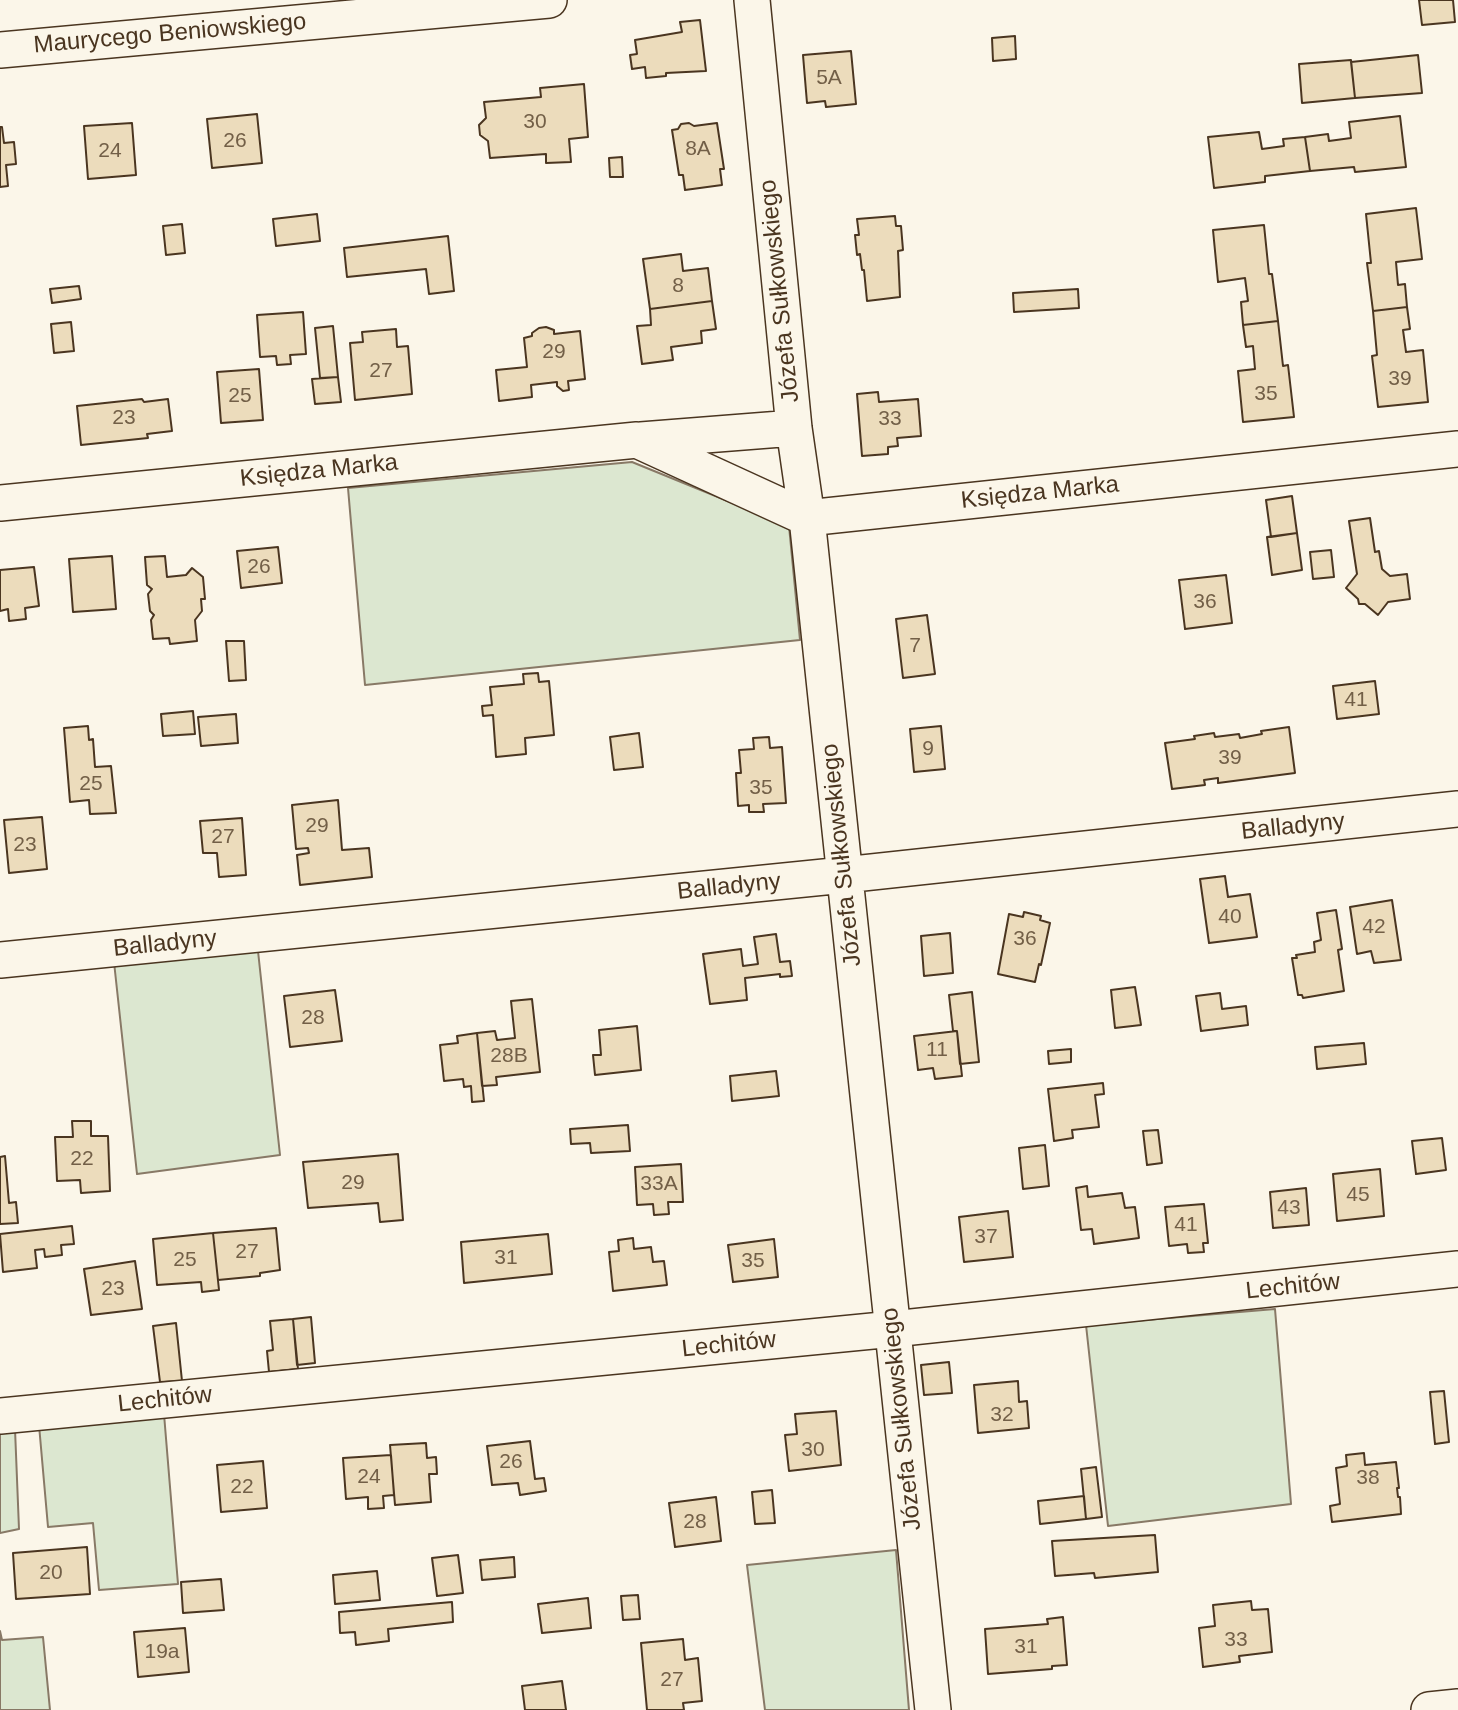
<!DOCTYPE html>
<meta charset="utf-8">
<style>
body{margin:0}
canvas{display:block;background:#fbf6e9}
</style>
<canvas width="1458" height="1710"></canvas>
<script>
const c = document.querySelector('canvas').getContext('2d');
c.lineJoin = 'round';
function paint(path, color) {
  c.fillStyle = color;
  c.fill(path, 'evenodd');
}
function strokePath(path, color, width, dash) {
  c.strokeStyle = color;
  c.lineWidth = width;
  c.lineCap = dash ? 'butt' : 'round';
  c.setLineDash(dash || []);
  c.stroke(path);
}
function label(font, color, halo, rows, align = 'center') {
  c.font = font + ' Helvetica,sans-serif';
  c.lineWidth = 5;
  c.setLineDash([]);
  c.textBaseline = 'middle';
  c.strokeStyle = halo;
  c.fillStyle = color;
  for (const [text, x, y, turn = 0] of rows) {
    c.save();
    c.translate(x, y);
    c.rotate((+turn || 0) * Math.PI / 180);
    c.textAlign = isNaN(turn) ? turn : align;
    if (halo) c.strokeText(text, 0, 0);
    c.fillText(text, 0, 0);
    c.restore();
  }
}
const green = new Path2D(`
 M632,462L789,526L800,640L365,685L348,488Z
 M258,951L280,1155L137,1174L114,962Z
 M1275,1309L1291,1504L1108,1526L1086,1325Z
 M164,1414L178,1584L99,1590L93,1523L48,1527L39,1425Z
 M15,1429L19,1529L0,1533V1431Z
 M896,1550L909,1710H765L747,1565Z
 M0,1631L2,1640L43,1637L50,1710H0Z`);
paint(green, '#dce7d0');
strokePath(green, '#887966', 2);
const building = new Path2D(`
 M1419,0H1453L1455,22L1422,25Z
 M700,20L706,71L666,73V76L646,78L645,67L632,69L630,55L637,54L635,40L682,32L680,22Z
 M1015,36L1016,59L993,61L992,38Z
 M851,51L856,104L826,107L825,101L807,103L803,55Z
 M1418,55L1422,93L1355,98L1351,62Z
 M1351,60L1355,98L1302,103L1299,64Z
 M584,84L588,137L569,139L571,162L546,163V154L490,158L488,141L480,135L479,125L486,118L484,102L541,97L540,88Z
 M257,114L262,163L212,168L207,119Z
 M1400,116L1406,167L1355,172L1354,167L1310,171L1305,137L1328,134L1329,141L1351,138L1349,122Z
 M132,123L136,175L88,179L84,126Z
 M689,123L694,126L717,123L724,169H720L722,185L685,190L683,175H679L672,130L678,129L681,124Z
 M0,127H2L4,143L14,142L16,164L6,165L8,186L0,187Z
 M1259,132L1262,149L1284,146L1283,139L1305,137L1310,171L1265,176V182L1214,188L1208,137Z
 M622,157L623,177H610L609,158Z
 M1416,208L1422,259L1396,262L1398,285L1405,284L1407,307L1373,311L1367,263H1371L1366,214Z
 M317,214L320,241L276,246L273,219Z
 M895,216L896,226H901L903,250L898,251L900,297L867,301L864,270H862L860,254L857,255L855,235H859L857,219Z
 M182,224L185,253L166,255L163,226Z
 M1264,225L1269,274H1272L1278,321L1243,325L1241,302L1248,301L1245,278L1218,282L1213,230Z
 M448,236L454,291L429,294L426,269L347,277L344,248Z
 M681,254L683,271L708,268L712,301L650,309L643,259Z
 M79,286L81,299L52,303L50,289Z
 M1078,289L1079,308L1014,312L1013,293Z
 M712,301L716,329L701,331L702,343L671,347L673,360L642,364L637,326L651,325L650,309Z
 M1407,307L1410,329L1403,330L1406,352L1423,350L1428,402L1378,407L1372,356L1377,355L1373,311Z
 M303,312L306,354L290,355L291,364L277,365L276,356L260,357L257,315Z
 M1278,321L1283,366L1288,365L1294,417L1243,422L1238,371L1255,369L1253,346L1246,347L1243,325Z
 M71,322L74,351L54,353L51,324Z
 M333,326L338,377L320,378L315,328Z
 M546,327L554,330V334L580,331L585,379L568,381L569,390L563,391L557,386V382L531,385L532,397L499,401L496,370L527,367L524,338L532,336V333L539,328Z
 M396,329L397,347L408,346L412,394L355,400L350,343L363,342L362,332Z
 M259,369L263,420L221,423L217,372Z
 M338,377L341,402L315,404L312,379Z
 M878,392L879,402L918,399L921,436L897,438L898,446L888,447V454L862,456L857,394Z
 M142,399L144,402L168,399L172,431L147,434L148,438L81,445L77,406Z
 M1292,496L1297,533L1271,537L1266,500Z
 M1370,518L1375,552L1379,551L1382,569L1390,576L1407,574L1410,599L1388,602L1378,615L1365,604H1359L1358,599L1346,588L1357,574L1349,521Z
 M1297,533L1302,570L1272,575L1267,537Z
 M278,547L282,583L241,588L237,551Z
 M1331,550L1334,577L1313,579L1310,552Z
 M112,556L116,609L73,612L69,559Z
 M165,556L167,577L186,575L192,568L203,577L205,599H201L202,611L195,620L197,641L170,644L169,638L153,639L151,620L154,615L150,611L148,594L152,589L147,585L145,557Z
 M34,567L39,606L25,608L26,619L9,621L8,609L0,611V570Z
 M1226,575L1232,623L1185,629L1179,580Z
 M927,615L935,674L903,678L896,619Z
 M226,641H244L246,680L229,681Z
 M538,673L539,682L549,681L554,735L525,738L526,754L496,757L493,715L483,716L482,706L492,705L490,687L524,684L523,674Z
 M1375,681L1379,714L1337,719L1333,686Z
 M193,711L195,734L163,736L161,714Z
 M236,714L238,743L201,746L198,717Z
 M88,726L89,740L93,739L95,767L111,766L116,813L90,814L89,800L70,802L64,728Z
 M941,726L945,769L914,772L910,729Z
 M1289,727L1295,773L1218,783V778L1204,780L1205,785L1172,789L1165,743L1195,739L1194,736L1214,733L1215,737L1239,734L1240,738L1262,734L1261,731Z
 M639,733L643,767L614,770L610,737Z
 M769,737L770,748L782,747L786,803L763,804L764,812H749V805L738,806L736,773H741L739,750L754,749L753,738Z
 M338,800L342,850L369,848L372,877L300,885L297,855L309,853L308,848L296,849L292,805Z
 M42,817L47,869L9,873L4,820Z
 M242,818L246,875L219,877L217,853H203L200,821Z
 M1225,876L1228,897L1250,894L1257,937L1209,943L1200,879Z
 M1392,900L1401,960L1374,963L1371,951L1357,954L1350,907Z
 M1336,910L1342,949L1338,950L1344,991L1303,998L1302,995H1298L1292,958H1297L1296,955L1315,952L1314,942L1321,940L1317,913Z
 M1024,912L1041,916L1040,920L1050,923L1041,965L1039,964L1035,982L998,974L1009,914L1023,917Z
 M950,933L953,973L924,976L921,936Z
 M776,934L780,962L790,961L792,976L780,977V974L745,978L747,1000L710,1004L703,954L741,949L743,966L758,964L754,937Z
 M1135,987L1141,1025L1115,1028L1111,990Z
 M335,990L342,1041L290,1047L284,996Z
 M972,992L979,1062L960,1064L957,1031H953L949,995Z
 M1220,993L1222,1009L1246,1006L1248,1025L1201,1031L1196,996Z
 M532,999L540,1072L496,1077L497,1085L482,1086L477,1033L495,1031L497,1040L515,1038L511,1001Z
 M637,1026L641,1070L595,1075L593,1055H601L599,1030Z
 M957,1031L962,1076L935,1079L933,1068L918,1070L914,1036Z
 M477,1033L484,1101L472,1102L471,1086L464,1087L463,1079L444,1081L440,1045L458,1043L457,1036Z
 M1364,1043L1366,1064L1317,1069L1315,1047Z
 M1071,1049V1062L1049,1064L1048,1051Z
 M776,1071L779,1096L732,1101L730,1076Z
 M1103,1083L1104,1094L1095,1095L1099,1127L1072,1130L1073,1138L1054,1141L1048,1089Z
 M72,1121H91V1136H108L110,1191L81,1193L80,1180L57,1181L55,1137H73Z
 M628,1125L630,1151L591,1153L590,1143L571,1144L570,1129Z
 M1158,1130L1162,1163L1147,1165L1143,1131Z
 M1442,1138L1446,1170L1416,1174L1412,1141Z
 M1045,1145L1049,1186L1023,1189L1019,1148Z
 M398,1154L403,1220L380,1222L378,1203L308,1208L303,1162Z
 M5,1156L9,1203L16,1202L18,1223L0,1224V1157Z
 M681,1164L683,1202H668L669,1214L654,1215L653,1204L637,1205L635,1167Z
 M1380,1169L1384,1216L1337,1221L1333,1174Z
 M1087,1186L1088,1197L1122,1193L1125,1208L1135,1207L1139,1238L1094,1244L1092,1229L1081,1230L1076,1188Z
 M1306,1188L1309,1225L1273,1228L1270,1192Z
 M1204,1204L1208,1243H1203L1204,1252L1188,1253L1187,1244L1169,1246L1165,1207Z
 M1008,1211L1013,1257L964,1262L959,1217Z
 M72,1226L74,1244L61,1245L62,1255L45,1257L44,1249L35,1250L37,1268L3,1272L0,1234Z
 M276,1228L280,1270L260,1273V1276L218,1280L213,1233Z
 M213,1233L219,1290L202,1292L201,1282L157,1285L153,1239Z
 M548,1234L552,1274L464,1283L461,1242Z
 M633,1238L634,1249L651,1247L653,1262L664,1261L667,1285L613,1291L609,1252L619,1251L618,1240Z
 M774,1239L778,1277L733,1282L728,1245Z
 M135,1261L142,1309L91,1315L84,1269Z
 M311,1317L315,1363L297,1365L293,1319Z
 M293,1319L298,1369L269,1372L267,1351L273,1350L270,1321Z
 M176,1323L182,1381L160,1382L153,1326Z
 M949,1362L952,1393L924,1395L921,1365Z
 M1018,1381L1019,1402L1027,1401L1029,1428L978,1433L974,1385Z
 M1444,1391L1449,1442L1435,1444L1430,1392Z
 M836,1411L841,1465L789,1471L785,1435L797,1434L795,1414Z
 M530,1441L535,1479L544,1478L546,1491L520,1495L518,1483L492,1485L487,1446Z
 M426,1443L427,1458L436,1457L437,1474H429L431,1502L395,1505L390,1445Z
 M1364,1453L1365,1465L1396,1462L1399,1488H1397L1398,1497H1400L1401,1514L1332,1522L1330,1506L1340,1504L1336,1468L1347,1466L1346,1455Z
 M391,1455L394,1495L383,1496L384,1508L368,1509V1497L346,1499L343,1458Z
 M263,1461L267,1508L221,1512L217,1465Z
 M1096,1467L1102,1517L1086,1519L1081,1469Z
 M772,1490L775,1523L755,1524L752,1492Z
 M1084,1496L1086,1519L1040,1524L1038,1501Z
 M716,1497L721,1541L675,1547L669,1503Z
 M1155,1535L1158,1572L1095,1578L1094,1573L1055,1576L1052,1541Z
 M87,1547L90,1594L16,1599L13,1553Z
 M458,1555L463,1593L437,1596L432,1558Z
 M514,1557L515,1577L482,1580L480,1560Z
 M377,1571L380,1600L335,1604L333,1575Z
 M221,1579L224,1610L183,1613L181,1582Z
 M638,1595L640,1619L623,1620L621,1596Z
 M588,1598L591,1628L542,1633L538,1604Z
 M1251,1601L1252,1610L1268,1609L1272,1652L1239,1656L1240,1662L1203,1667L1199,1628L1215,1626L1213,1605Z
 M452,1602L453,1622L388,1629L389,1641L356,1645L355,1632L340,1633L339,1612Z
 M1063,1617L1067,1665L1052,1666V1669L988,1674L985,1629L1048,1624L1047,1619Z
 M185,1628L189,1672L138,1677L134,1632Z
 M683,1639L685,1660L698,1658L702,1701L683,1703L684,1710H647L641,1643Z
 M562,1681L566,1710H525L522,1686Z`);
paint(building, '#ecdcbc');
strokePath(building, '#4a3520', 2);
const minor = new Path2D(`
 M752,0L794,428L807,518L933,1710
 M0,50L549,0
 M641,440L794,428
 M0,503L637,440L807,518L1458,449
 M0,960L844,875L1458,809
 M0,1416L893,1329L1458,1269
 M1429,1710L1458,1707`);
strokePath(minor, '#4a3520', 38);
strokePath(minor, '#fbf6e9', 35);
label('21px', '#725f47', null, [
 ["5A",829,78],
 ["30",535,122],
 ["26",235,141],
 ["8A",698,149],
 ["24",110,151],
 ["8",678,286],
 ["29",554,352],
 ["27",381,371],
 ["39",1400,379],
 ["35",1266,394],
 ["25",240,396],
 ["23",124,418],
 ["33",890,419],
 ["26",259,567],
 ["36",1205,602],
 ["7",915,646],
 ["41",1356,700],
 ["9",928,749],
 ["39",1230,758],
 ["25",91,784],
 ["35",761,788],
 ["29",317,826],
 ["27",223,837],
 ["23",25,845],
 ["40",1230,917],
 ["42",1374,927],
 ["36",1025,939],
 ["28",313,1018],
 ["11",937,1050],
 ["28B",509,1056],
 ["22",82,1159],
 ["29",353,1183],
 ["33A",659,1184],
 ["45",1358,1195],
 ["43",1289,1208],
 ["41",1186,1225],
 ["37",986,1237],
 ["27",247,1252],
 ["31",506,1258],
 ["25",185,1260],
 ["35",753,1261],
 ["23",113,1289],
 ["32",1002,1415],
 ["30",813,1450],
 ["26",511,1462],
 ["24",369,1477],
 ["38",1368,1478],
 ["22",242,1487],
 ["28",695,1522],
 ["20",51,1573],
 ["33",1236,1640],
 ["31",1026,1647],
 ["19a",162,1652],
 ["27",672,1680]
]);
label('24px', '#4a3520', '#fbf6e9', [
 ["Maurycego Beniowskiego",170,34,-5],
 ["Józefa Sułkowskiego",780,291,-96],
 ["Księdza Marka",319,471,-6],
 ["Księdza Marka",1040,493,-6],
 ["Balladyny",1293,827,-6],
 ["Józefa Sułkowskiego",842,855,-96],
 ["Balladyny",729,887,-6],
 ["Balladyny",165,944,-6],
 ["Lechitów",1293,1287,-6],
 ["Lechitów",729,1345,-6],
 ["Lechitów",165,1400,-6],
 ["Józefa Sułkowskiego",902,1419,-96]
]);
</script>
